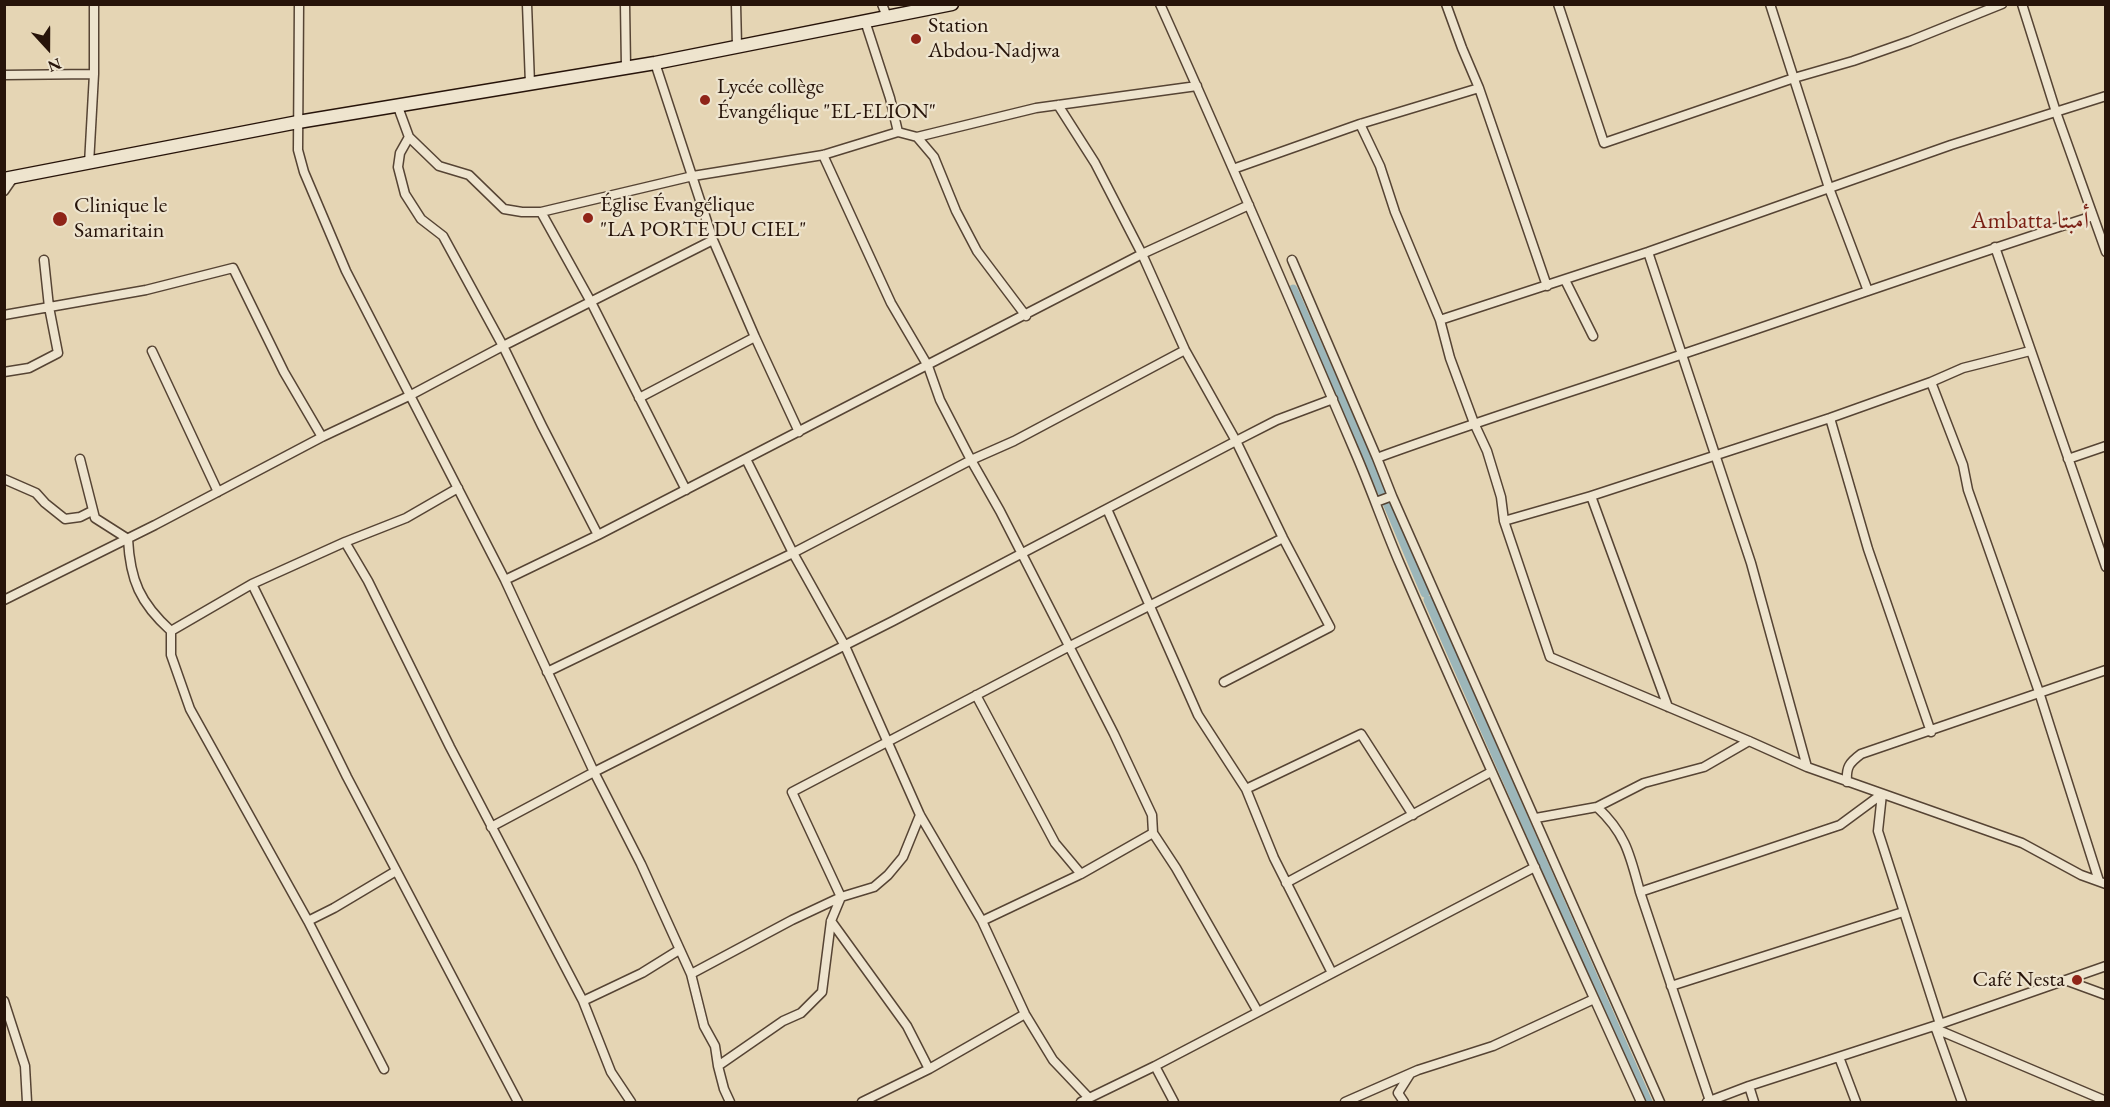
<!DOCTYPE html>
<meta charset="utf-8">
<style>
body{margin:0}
#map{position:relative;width:2110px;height:1107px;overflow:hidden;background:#e5d5b4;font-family:"EB Garamond",serif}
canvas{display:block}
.frame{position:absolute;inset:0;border:6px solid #27140a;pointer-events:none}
.north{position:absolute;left:18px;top:18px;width:60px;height:60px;-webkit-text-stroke:4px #eee4ce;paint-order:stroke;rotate:159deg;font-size:16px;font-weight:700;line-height:24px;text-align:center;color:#27140a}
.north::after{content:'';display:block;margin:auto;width:21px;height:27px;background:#27140a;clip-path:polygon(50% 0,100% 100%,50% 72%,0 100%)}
</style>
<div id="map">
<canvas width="2110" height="1107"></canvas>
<div class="frame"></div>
<div class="north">N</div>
</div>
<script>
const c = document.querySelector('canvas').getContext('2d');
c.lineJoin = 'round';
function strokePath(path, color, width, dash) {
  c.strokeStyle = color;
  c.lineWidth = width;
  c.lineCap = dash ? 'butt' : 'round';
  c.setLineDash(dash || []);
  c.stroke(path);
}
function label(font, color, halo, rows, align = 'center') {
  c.font = font + ' "EB Garamond",Amiri,serif';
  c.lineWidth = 4.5;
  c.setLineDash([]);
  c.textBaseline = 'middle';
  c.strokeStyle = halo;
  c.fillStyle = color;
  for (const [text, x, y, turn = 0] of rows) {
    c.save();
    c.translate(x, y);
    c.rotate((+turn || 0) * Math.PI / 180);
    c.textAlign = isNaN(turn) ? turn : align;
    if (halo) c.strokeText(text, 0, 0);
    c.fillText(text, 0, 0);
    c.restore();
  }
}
strokePath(new Path2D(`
 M1293,289L1382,492
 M1387,503L1425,593
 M1428,600L1648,1102`), '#9cb6b9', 9);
const street = new Path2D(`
 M299,4L298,150L304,172L346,271L505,580L598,535L1142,254L1249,205
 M527,4L530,84
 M625,4L626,67
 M736,4L737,46
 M882,4L887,17
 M1160,4C1227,153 1291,302 1355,452C1371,489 1384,527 1400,564C1478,744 1560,923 1641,1102
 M1446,4L1462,48L1479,88L1547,286
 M1558,4L1604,143L1794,78L1853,61L1910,41L2002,4
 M1770,4L1829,188L1868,291
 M2022,4L2056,112L2106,252
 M865,21L890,98L898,132
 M655,63L713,240L755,337L799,432
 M4,75L94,74
 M1058,105L1095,163L1142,254L1185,350L1236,441L1283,538L1330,627L1224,682
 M398,107L409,137L400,153L398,167L405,194L421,219L443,236L503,346L713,240
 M1360,124L1380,166L1395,212L1440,320L1450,358L1474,423L1487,451L1501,497L1504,521L1550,657L1749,741L1807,767L2022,843L2081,875L2106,884
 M409,137L439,166L469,175L504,209L522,212H541L591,302L686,490
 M917,137L934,157L956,211L977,251L1026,316
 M823,155L891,303L928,366L940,400L971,460L1000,511L1114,734L1152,815L1153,833L1176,868L1258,1012
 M89,164L94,74V4
 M1233,169L1360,124L1479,88
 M4,191L13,178
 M541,212L693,176L823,155L898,132L917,137L1036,108L1197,86
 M1995,247L2106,567
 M1648,252L1751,563L1807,767
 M1292,260L1377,458
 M1565,280L1593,336
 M4,315L146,290L233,268L284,372L322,437
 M1440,320L1648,252L1951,145L2106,96
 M152,351L218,492
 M4,372L29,368L58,353L49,307L44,260
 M1931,382L1963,465L1968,490L2039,692L2099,881
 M639,398L755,337
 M1830,418L1868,549L1931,732
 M80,459L95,518L128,539C130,580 140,603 171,631
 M746,459L793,553L845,646L920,815L982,921L1025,1014L1053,1060L1089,1098
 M2068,459L2106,446
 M4,479L36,493L45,503L65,519L80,517L92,511
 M1392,496L1377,458C1478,421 1581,389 1683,354C1820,308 1955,260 2093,216
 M1591,496L1668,707
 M1376,502L1392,496L1660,1102
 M1107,509L1198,715L1246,789L1274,858L1332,973
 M1504,521L1591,496L1830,418L1931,382L1963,368L2030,351
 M345,542L406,518L458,488
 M505,580L594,772L641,864L691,974L704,1026L715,1046L718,1066
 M252,584L347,777L518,1102
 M4,600L155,525L322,437L409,396L503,346L542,426L598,535
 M547,672L793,553L971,460L1014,441L1185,350
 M976,695L1055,843L1081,874
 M1847,782C1846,767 1849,763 1861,754L2106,670
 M1246,789L1361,734L1413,815
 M1882,794L1878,831L1940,1024L1936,1029L1962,1102
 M1597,807C1626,834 1630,855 1640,892L1710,1101
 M1536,818L1597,807L1644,783L1704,767L1749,741
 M491,827L594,772L893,621L1236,441L1277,420L1333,399
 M1286,883L1491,772
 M1640,892L1840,825L1882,794
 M308,921L334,908L396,871
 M831,921L907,1026L929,1069
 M982,921L1081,874L1153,833
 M691,974L792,920L841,897L874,887L888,875L903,857L920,815
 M2065,980L2106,995
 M1671,986L1903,912
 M4,1001L25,1066L27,1102
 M583,1001L642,973L679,950
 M1936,1029L2106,1101
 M1839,1057L1856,1102
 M1155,1066L1174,1102
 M384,1069L308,921L190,709L171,655V631L252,584L345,542L368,581L450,747L583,1001L611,1072L631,1102
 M1749,1086L1754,1102
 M730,1102L724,1089L718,1066L783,1021L801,1013L822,992L831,921L841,897L792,792L1070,646L1283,538
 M862,1102L929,1069L1025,1014
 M1081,1102L1155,1066L1535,867
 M1345,1102L1418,1070L1493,1046L1594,999
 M1404,1102L1398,1093L1410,1074
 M1707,1102L1749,1086L1940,1024L2106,966`);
const secondary = new Path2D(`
 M4,179L298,122L655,63L952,4`);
strokePath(street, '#564434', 11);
strokePath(secondary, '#27140a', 15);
strokePath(street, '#eee4ce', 8);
strokePath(secondary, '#eee4ce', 12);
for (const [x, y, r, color] of [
 [916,39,6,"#8f2418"],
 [705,100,6,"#8f2418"],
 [588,218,6,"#8f2418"],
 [60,219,8,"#8f2418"],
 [2077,980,6,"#8f2418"]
]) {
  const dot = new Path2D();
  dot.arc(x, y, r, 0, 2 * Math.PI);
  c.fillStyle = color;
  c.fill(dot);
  strokePath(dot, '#eee4ce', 2);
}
label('22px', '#27140a', '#eee4ce', [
 ["Station",928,26],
 ["Abdou-Nadjwa",928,51],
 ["Lycée collège",717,87],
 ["Évangélique \"EL-ELION\"",717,112],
 ["Église Évangélique",600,205],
 ["\"LA PORTE DU CIEL\"",600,230],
 ["Clinique le",74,206],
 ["Samaritain",74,231],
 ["Café Nesta",2065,980,"right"]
], 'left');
label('24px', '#7a1f14', '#eee4ce', [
 ["Ambatta أمبتا",2030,221]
]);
</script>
